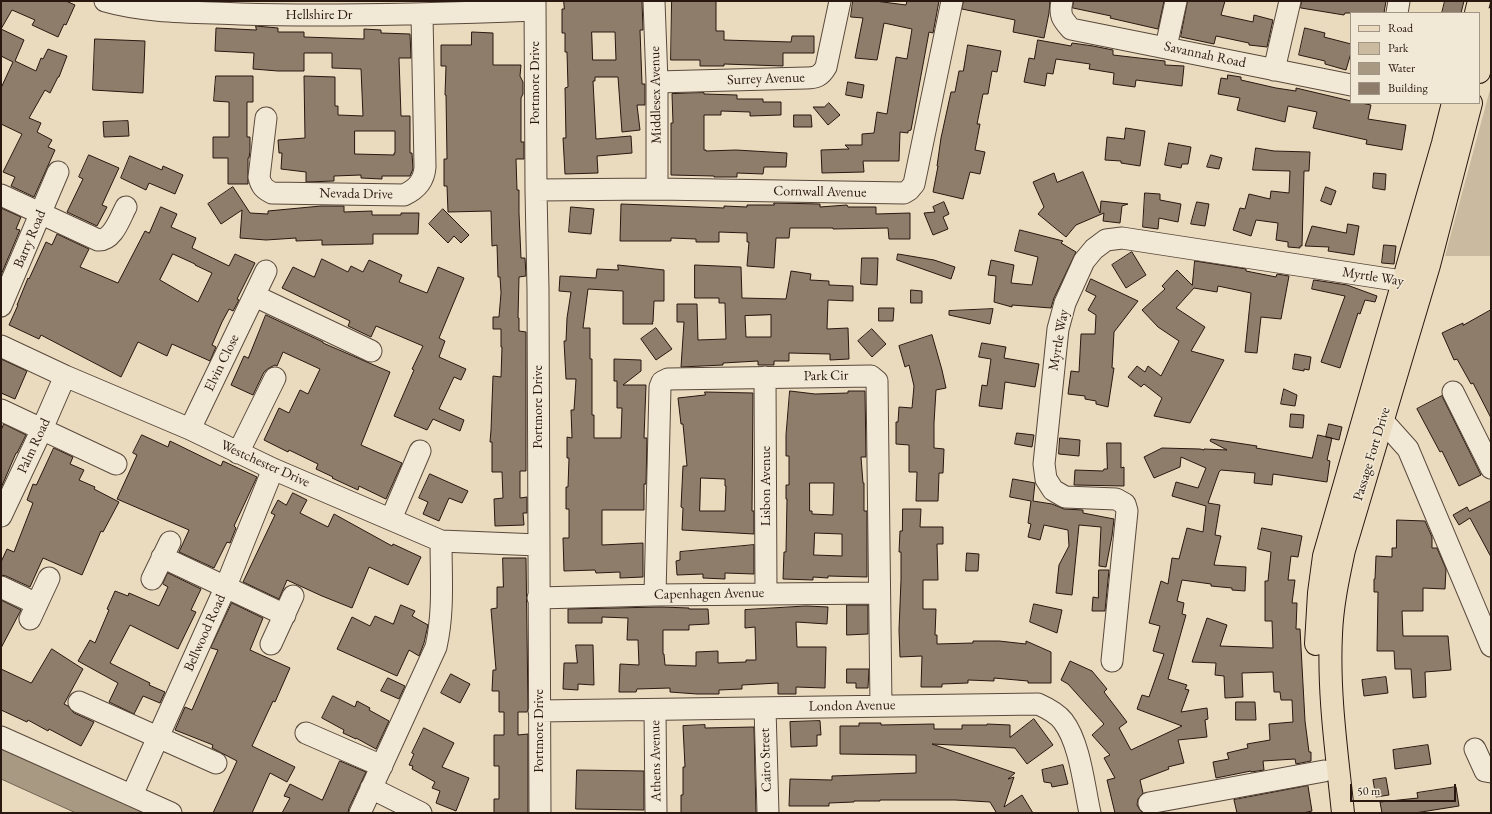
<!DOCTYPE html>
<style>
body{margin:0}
#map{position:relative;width:1492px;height:814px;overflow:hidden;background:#eadbbe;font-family:"EB Garamond",serif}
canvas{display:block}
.frame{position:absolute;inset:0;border:2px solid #291810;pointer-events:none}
.legend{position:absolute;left:1350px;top:12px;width:130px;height:92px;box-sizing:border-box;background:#f1e8d5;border:1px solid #a19586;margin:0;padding:5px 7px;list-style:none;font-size:12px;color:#291810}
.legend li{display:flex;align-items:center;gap:8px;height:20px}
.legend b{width:20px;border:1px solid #a19586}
.scale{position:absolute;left:1350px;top:784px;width:106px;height:18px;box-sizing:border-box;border:2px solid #291810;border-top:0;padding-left:5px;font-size:12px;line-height:14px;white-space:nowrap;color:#291810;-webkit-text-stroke:3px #f1e8d5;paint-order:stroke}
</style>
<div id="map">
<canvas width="1492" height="814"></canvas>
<div class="frame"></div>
<ul class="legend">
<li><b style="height:5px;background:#eadbbe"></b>Road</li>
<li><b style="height:11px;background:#c9baa0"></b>Park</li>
<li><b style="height:11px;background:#a89983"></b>Water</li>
<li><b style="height:11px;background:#8d7d6a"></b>Building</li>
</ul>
<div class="scale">50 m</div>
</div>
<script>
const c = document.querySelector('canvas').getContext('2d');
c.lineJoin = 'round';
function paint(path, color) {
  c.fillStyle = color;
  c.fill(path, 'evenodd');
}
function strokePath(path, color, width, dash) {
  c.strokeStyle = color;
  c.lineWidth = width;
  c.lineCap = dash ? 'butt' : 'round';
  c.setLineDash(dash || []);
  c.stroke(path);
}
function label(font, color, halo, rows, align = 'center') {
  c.font = font + ' "EB Garamond",serif';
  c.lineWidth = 3;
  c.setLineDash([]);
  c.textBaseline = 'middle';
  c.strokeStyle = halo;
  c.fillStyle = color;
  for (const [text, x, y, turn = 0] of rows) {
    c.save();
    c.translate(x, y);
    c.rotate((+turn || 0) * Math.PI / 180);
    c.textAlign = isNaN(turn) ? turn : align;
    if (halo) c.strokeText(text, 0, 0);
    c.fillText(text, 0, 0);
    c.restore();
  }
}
paint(new Path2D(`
 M1491,86V256H1445Z`), '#c9baa0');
const water = new Path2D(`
 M1,736L164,813H76L1,779Z`);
paint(water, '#a89983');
strokePath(water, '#756555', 1);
const building = new Path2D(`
 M1,1H66L75,5L66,25L64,24L58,37L32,25L35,20L12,10L1,29L24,40L15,61L36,71L41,58L43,59L48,49L67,56L59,77H58L50,93L45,90L29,118L41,123L37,132L52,140L48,147L55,150L34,197L11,186L15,177L3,172L22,134L1,124V88L13,62L1,56Z
 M564,1H642L643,30H640L642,84H645V105H637L640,130L622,132L618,77H595V81H593L596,139L631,136L632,153L597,156L598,173L565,174L563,138H566L565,88L568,87L567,52H565V33H562V9H564ZM592,32H615L616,60H593Z
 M672,1H716V31H724V40L791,42L792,36H814V53H783V66L724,64V66H700V60H671Z
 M853,1H875L906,5L907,1H939L933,33L929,32L911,130L908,131V133L900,132L899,161H863L864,172L822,173L821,150L849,149L845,145H862V134L874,133L877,112L887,114L896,57L907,59L912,29L884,23L877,60L855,58L863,18L851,17Z
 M964,1H1050L1049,13L1044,38L1013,32L1015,20L962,9Z
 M1074,1H1164L1158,29L1110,18L1111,16L1073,8Z
 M1188,1H1225L1221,15L1253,22L1254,15L1273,20L1267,47L1249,45V43L1216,36L1214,44L1181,37Z
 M1302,1H1386L1384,13H1345L1344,15L1301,8Z
 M1445,1H1464L1461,13H1442Z
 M256,26L278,28V32H304V37L364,39V29L381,30V33L410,34L411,58H399L401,116H410V153H412L413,169L410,176H382V179L361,178V175L334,176V181L306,182V172L281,169L282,153H279L278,140L305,138L304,76L335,77V106H338V115L363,116L361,69L332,68V53H304V71H278L253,69L254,53L215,51L216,28L256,30ZM355,131H395V153H394V155L355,154Z
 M1305,28L1325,33L1324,37L1351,44V53L1346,70L1325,64V61L1299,55Z
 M472,32L493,33V65H521L520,76L523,82V94L521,98V142H524V159H516L517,190H519V213L521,258H525L526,276L519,277L518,318H519V331L526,332V471H520V498L527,497V513H523L524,525L495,526L494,499L503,498L502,472H492V442H490L491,430L493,376L501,377L502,347H501V329H493V317H499L501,293L500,277H498L497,245L492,246L491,211L448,212L447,186H444V159H447L446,95H445L446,66H441V45H471Z
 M95,39L145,41L143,93L93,90Z
 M1038,40L1071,46L1072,43L1093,46L1113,50V55L1165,61V65L1184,66L1182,86L1136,80L1135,87L1113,84L1114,73L1089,69L1090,64L1056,59L1053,74L1047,73L1045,86L1024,82L1029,58L1034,59Z
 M968,45L1001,51L997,72L992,71L988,94H983L977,124H980L975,150L985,152L980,174L970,172L963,199L933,192L938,166H937L941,138L951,92H955L959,71H963Z
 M1228,75L1241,77V80L1276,88L1296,91V88L1351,101V103H1361L1371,105L1368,119L1406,125L1402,150L1366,144L1367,140L1313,128L1317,112L1288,106L1285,122L1237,110L1240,98L1218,94L1221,78L1227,79Z
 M216,76H253V102H247V137H250V151L249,158H248V184H228V158H213V137H229V102L214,101Z
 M848,82L864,85L862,98L846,95Z
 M704,93V94L737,95V99H763V102H781V115L750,116V112L721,111V115H704V150H706V151L736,150L787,153L786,167H764L763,174L737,173V177H714V176L671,175V123H673L672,94Z
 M829,103L840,115L828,125L813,107H824Z
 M794,115H811L812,127H794Z
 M128,121L129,136L104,137L103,122Z
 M1126,128L1145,131L1140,166L1121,163V161L1105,160L1107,137L1124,139Z
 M1169,143L1191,147L1188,164H1182L1181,168L1165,165Z
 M1256,148L1274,151L1310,152L1309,171H1304L1302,246H1300V248L1288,247V242L1276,240L1278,223L1256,220L1251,236L1233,230L1240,208L1245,209L1249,194L1270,199L1271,191L1289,193L1290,171L1253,170Z
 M89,155L119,168L102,205L107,207L97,226L67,212L83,179L79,177Z
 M1211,155L1222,158L1219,169L1207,167Z
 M130,156L162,170L163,166L183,175L175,194L149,183L146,190L121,178Z
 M1083,172L1100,213L1101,201L1128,204L1122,206L1120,223L1103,221L1104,213L1076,225L1066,237L1038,214L1044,207L1033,182L1054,173L1057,182Z
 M1374,173L1386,174L1385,190L1373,188Z
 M233,187L250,213L268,214V211L321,206H344V212L372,211V215H401V213H419L418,234H373V244L322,245V240L296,241V238L266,240L240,238L242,210L221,224L208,204Z
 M1326,187L1336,191L1331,205L1321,201Z
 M1145,193L1160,194V200L1181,204L1178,222L1159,218L1158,229L1143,227Z
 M944,202L949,214L943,217L948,229L933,235L924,213L935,212L933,207Z
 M1197,202L1209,204L1205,226L1191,224Z
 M774,203L820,204V207L847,205L848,207H876V214L910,213V239H889L888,228L833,229V228H790L789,238H776L774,268L747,266L749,242H747V233L719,232V242H696V239L671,238V241H620L621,204L724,208V206L747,207V205H774Z
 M161,207L177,214L171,227L196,238L192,248L229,266L235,254L255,263L237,299L239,300L233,311L229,309L222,322L212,345L216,347L210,361L172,344L167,356L138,342L121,377L41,335L39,339L9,325L18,305H17L28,278L29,279L46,242L52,245L57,234L89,249L80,267L118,283L145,231L149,233ZM173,254L195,264V265L212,273L198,302L160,280Z
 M571,207L594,209L591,234L569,232Z
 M1,208L21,217L16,229L20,230L1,275Z
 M443,209L469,235L461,243L454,236L448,243L429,224Z
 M1348,224L1359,226L1354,255L1328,251L1329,247L1305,246L1312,226L1346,233Z
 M1020,230L1063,241L1061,243L1076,252L1054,298L1051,308L1012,305V307L994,302L996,276L988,275L991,260L1014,265L1011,283L1032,285L1038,257L1015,251Z
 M1384,245L1396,246L1394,264L1382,263Z
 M1132,252L1146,275L1126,288L1112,265Z
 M898,254L934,260L955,267L951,279L897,260Z
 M862,258H878L877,285L861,284Z
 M322,259L348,272L351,266L363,272L369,260L402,275L399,282L427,293L438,267L464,278L439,338L445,341L439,357L466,369L461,380L454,377L439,409L464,420L460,431L433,419L427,430L394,416L414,370L412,369L423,346L376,326L371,337L348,326L350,321L282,288L293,267L314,277Z
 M1195,261L1246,269V271L1276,277L1277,274L1289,276L1281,319L1261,317L1257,353L1245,352L1251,293L1218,286L1217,292L1194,288L1176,308L1205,327L1191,351L1224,360L1190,423L1154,416L1162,398L1144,384L1141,387L1128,377L1137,366L1145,372L1148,366L1161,376L1179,341L1158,327L1142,310L1165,289L1162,286L1177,270L1192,285Z
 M618,265L664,270V301H654L653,322H652L653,324H623V291L588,289L583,328H590V359H592V415H594V438H621L622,408H617V381H614V359L641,360V371L623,385H646L644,438H647L646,484H644V510H602V545L643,543V577L620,578V572L596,573L595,570L564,571L563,538H569V509H566V487H568L569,458H567V437L572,438L571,410H574L576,379H566L564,341H566L567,318L571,292L559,291L560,276L596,278L597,269L618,270Z
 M695,265L741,267L742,298L786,299L791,271L811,274L810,280L829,281V285L853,286V301L828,300L827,329L848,328L849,359L830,360V354L789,353V361H774V365H758V361L723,363V365L681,367L684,322H677V304H697L698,340L726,339L725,303H719V298H695ZM771,315V337H746L745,316Z
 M1091,279L1138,301L1114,332L1112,368H1114L1108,407L1096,404V401L1085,399V396L1068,394L1071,371L1079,372L1081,334H1095L1096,315L1088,310L1096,296L1086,291Z
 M1314,280L1347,285L1377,296L1375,302L1365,300L1360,314L1358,313L1340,368L1321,362L1345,296L1312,289Z
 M911,290L922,291V303H911Z
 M879,308H894L893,321H879Z
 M993,309L990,324L949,315V311Z
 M1491,310V418L1473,383L1471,384L1457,359L1454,360L1442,333L1463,323V325Z
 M266,315L323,342V343L390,372L361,445L402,463L386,499L359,486L358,490L332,478L333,477L316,469L318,464L289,450L288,452L264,440L279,408L289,413L300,390L308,394L320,369L283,352L277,366L275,365L269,368L264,372L253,395L231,385L244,356L248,358Z
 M656,328L672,349L656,360L641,339Z
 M872,329L886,344L872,357L858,341Z
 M932,335L942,370L946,388L936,390L934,423V448L944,449L943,473H939L938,501H916L917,472H909V445L896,444V422H898L899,407L912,408L914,386L909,365L905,367L899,346Z
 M982,343L1006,347L1004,358L1039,364L1035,387L1005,382L1002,409L979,406L982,385L987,386L991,359L979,357Z
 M1295,354L1311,357L1309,370L1304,369V371L1293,369Z
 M1,359L27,371L15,399L1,393Z
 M1284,389L1297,395L1295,406L1281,404Z
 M790,391L815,394L848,393V391H865L866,457H861L863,483H864V511H867V577L828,576V578L813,577V580L783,579L784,552H786L787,499H786V485H789V456H786V435ZM810,483H834L833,515L812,514V511H810ZM815,533L842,534V556L814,555Z
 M705,392L753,393L752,511H754V534L682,530L683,508L681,507L683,466H687L683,424H681L678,398L705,395ZM701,478L725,479V486H726L725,511H700Z
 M1442,396L1481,475L1459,486L1442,451L1440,452L1417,409Z
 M1291,414L1304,415L1303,428L1290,427Z
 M4,424L26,435L17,453H16L1,488V431Z
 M1329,424L1342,427L1339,440L1326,437Z
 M1017,433L1034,435L1032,447L1015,444Z
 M142,435L168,447L170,441L221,466L223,461L257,477L234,526L236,528L230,543L227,542L214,568L179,552L189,530L117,499L137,455L133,453Z
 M1318,435L1332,438L1327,460L1330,461L1327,482L1273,474L1272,485L1254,483L1255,473L1221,470L1219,472L1208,503L1220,505L1215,535L1221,536L1214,565L1246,567L1245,591L1232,590V588L1211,586V584L1182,580L1177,601L1184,603L1182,614L1186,615L1168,679L1187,685L1185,689L1189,690L1181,712L1207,708L1208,719L1205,720L1207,737L1178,740L1184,763L1168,767L1169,769L1140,780L1143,793L1138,799L1137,805L1140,810L1143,813H1115L1107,780L1115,778L1104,758L1110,755L1092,735L1104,724L1068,684L1061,680L1070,661L1092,671L1107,689L1104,692L1127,722L1119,728L1131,750L1182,726L1137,709L1142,695L1149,697L1164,654L1153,651L1160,626L1149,623L1161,581L1168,584L1172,558L1179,559L1187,528L1203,532L1206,506L1172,496L1176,482L1198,488L1206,468L1181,457L1180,467L1154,478L1144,457L1162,448L1200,449L1204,450V449L1227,450L1210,441L1211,439L1257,446L1256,448L1312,458Z
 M1060,438L1080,440L1079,456L1059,454Z
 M1107,443H1121V468L1124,467V486L1074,485L1075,470L1103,471L1104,469H1107Z
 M54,448L73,457L70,464L84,470L79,480L95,487L94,489L119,502L103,532L101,531L82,575L43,558L30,587L6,576L1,575V562L7,549L14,552L33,503L27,500L33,484L36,485Z
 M430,474L468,491L462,503L449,498L439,521L423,514L428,502L419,498Z
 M1013,479L1035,483L1033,501L1052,504L1064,509L1083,510V513L1114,519L1112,536L1106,567L1099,566L1101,527L1079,525L1072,595L1056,593L1059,565L1069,546L1068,530L1044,525L1040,540L1028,537L1031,524L1028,523L1031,501L1010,497Z
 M293,493L307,500L300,513L328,527L334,514L392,546L393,544L421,557L408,585L369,567L352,608L322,596L287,580L279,599L243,582L275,515L271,513L278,500L286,505Z
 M1491,501V557L1470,518L1459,525L1453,515L1467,507L1469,511Z
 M903,509H921L920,527H943V544H937L938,580H923V609H936L935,635H937V644L973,643V641H999L1026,644V641L1051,652V683H1028V681L994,678V681L968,680V683L942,684V687H921L922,656L900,657L899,630L901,580V552H899L900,531H902Z
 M1397,520L1425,521L1432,537V548H1437L1446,569L1445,589L1423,588V611H1402L1403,636H1448L1451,670L1425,672L1426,697L1413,698L1411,669H1395L1394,651H1377L1378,592H1374V579H1375L1376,556L1392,557V548H1396Z
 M1262,528L1302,536L1298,557L1291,556L1288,580H1295L1292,603H1297L1296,629H1300L1305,721L1309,752H1311V761L1296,764L1295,759L1263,761L1264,770L1251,772V771L1216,778L1213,762L1229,759L1227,753L1248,748L1247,744L1270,740L1269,724L1293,722L1292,700H1281L1280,692H1274L1273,672L1242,673L1243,697L1225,698L1224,676L1215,675L1216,663L1192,662L1207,618L1227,625L1220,646L1273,648L1272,621H1265V581H1268L1271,552L1258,549Z
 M754,545V574L725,573V579L703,578V574L677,575L676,561L680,560V552Z
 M967,553L979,554L978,571H966Z
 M503,558H526L528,709L527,712H518V735L528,734V813H494V799H499V766H494V735H504V712H499V691H492L493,670H496L491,609L497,608V587H503Z
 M1099,570H1109L1105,611H1092L1093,597L1098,598Z
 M168,573L201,589L191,610L196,612L178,649L130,625L110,663L150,683L149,685L165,692L160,703L143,696L134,714L109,702L118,683L78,661L90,640L95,643L109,610L107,609L115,591L128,596L129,593L159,606L168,587L163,584Z
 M1,600L21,610L1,648Z
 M232,603L263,618L250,650L290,668L275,702L273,701L252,746L295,767L287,782L270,773L252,813H213L237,761L212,748L213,745L175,730L185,707L192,710L218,650L211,648Z
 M1034,604L1062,610L1057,633L1030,622Z
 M401,605L415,611L412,616L428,625L424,643L419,656L409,650L397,676L337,649L352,617L370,626L375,616L393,624Z
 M847,605H868V634L847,635Z
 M806,606L828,607L827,624L796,622L797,647H826L825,688L796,687V694H778V683L742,685V689L719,690V694H697L670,692V688L637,689L636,692H619L620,664L639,665L638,640H627L628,618L602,617V623H568V609L661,607L689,608V609H708L709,624L689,625V630H663V654H664L665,665L696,666V652L718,651V663L746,662V660H756L755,627L745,628V610Z
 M576,645H593L594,685L578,684V690L563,689L564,663H577Z
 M52,649L83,669L64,704L68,706L74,713L94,722L81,746L49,729L48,731L28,720L27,722L1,710V669L31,683Z
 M847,669H869L868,688H856V683H847Z
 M451,674L470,684L460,703L441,693Z
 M1386,677L1388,693L1364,696L1362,680Z
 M388,678L405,686L399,699L381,691Z
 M333,696L355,707L357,701L370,708L369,710L389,721L376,749L356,738V739L343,733L344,730L322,718Z
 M1236,702H1255L1256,720H1236Z
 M1034,719L1053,745L1027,764L1015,748L932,744L1015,773L1008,779L1014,777L1004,807L1022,795L1033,813H994L996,812L990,802L955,800H880V801H854V802L829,803V806H789L790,779L832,780V776L916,773V755L840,754V726H859V723H881V725L934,724V729H962V725H987V724L1010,725V737Z
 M820,721L821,735H817V746L791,747L790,722Z
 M705,725V728L754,727L756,813H681V795H683V767H685L683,726Z
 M424,728L454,743L442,767L469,778L456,811L436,803L440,791L432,788L435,782L412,769L413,766L409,765L414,754L412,753Z
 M1428,745L1431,764L1395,769L1393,750Z
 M340,761L366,772L349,808L348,813H282L290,798L284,796L290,784L322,800Z
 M1063,765L1068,784L1052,787L1051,783L1044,782L1042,770Z
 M577,770L644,771V810L576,809Z
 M1386,778L1389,795L1376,797L1373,780Z
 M1308,786L1312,811L1303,813H1237L1234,800Z
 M1456,787L1459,806L1415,813H1382L1380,802L1418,798L1417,793Z`);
paint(building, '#8d7d6a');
strokePath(building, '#291810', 1);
const minor = new Path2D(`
 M105,1C146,13 197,12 240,14C339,17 437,14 535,10
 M535,1L536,190L538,290L540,813
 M654,1L657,82V189
 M1062,1C1059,15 1062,19 1071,29L1351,85
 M1397,13L1399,1
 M1166,47L1176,1
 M1274,70L1290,1
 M657,82L806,78C816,78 821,76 826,67L840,1
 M266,118L259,177C261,186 264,189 272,193L404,195C417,189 424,181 425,167L422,15
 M536,190L657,189L904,193L909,190L914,184L952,1
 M1,195L98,240C113,241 120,218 126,207
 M255,296L371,351
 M1,306L58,172
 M1,346L65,376L190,429L273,469L441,541L538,545
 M765,377L766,594
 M1453,392L1491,468
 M1,410L116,464
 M1382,420L1408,449L1491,646
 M190,429L266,271
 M238,453L275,378
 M1,516L42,429L65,376
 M391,519L420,451
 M162,557L285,615
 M152,579L170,542
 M1,587L37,604
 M655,595L660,387L662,382L668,379L871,376L877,381L881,706
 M538,598L655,595L879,593
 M30,619L49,578
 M271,644L293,596
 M1112,661L1127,511L1125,504L1116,499L1065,497L1053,490L1046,479L1044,464L1056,348L1058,329L1065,303L1084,261L1094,249L1106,240L1122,238L1421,284
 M79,702L216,763
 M765,708L768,813
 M655,710L656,813
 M539,711L1038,704C1047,708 1057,713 1063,721C1080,743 1084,786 1090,813
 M306,733L382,766
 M1,737L171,813
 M1475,749L1485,771L1491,772
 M371,788L421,813
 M132,795L226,586L273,469
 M1149,803L1324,771
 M360,813L436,647C444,612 441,576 441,541`);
const major = new Path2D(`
 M1476,13L1479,1
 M1479,72L1491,19
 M1316,644L1319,593L1324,556L1443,143L1453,103
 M1343,813C1337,754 1328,694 1331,634C1332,606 1338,578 1344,550L1429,265L1471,103`);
strokePath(minor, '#59493c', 23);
strokePath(major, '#291810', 24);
strokePath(minor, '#f1e8d5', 21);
strokePath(major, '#eadbbe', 22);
label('14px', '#291810', '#f1e8d5', [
 ["Hellshire Dr",319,15],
 ["Savannah Road",1205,55,12],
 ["Surrey Avenue",766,79,-2],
 ["Portmore Drive",535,83,-90],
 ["Middlesex Avenue",656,95,-91],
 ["Cornwall Avenue",820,192,1],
 ["Nevada Drive",356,194,1],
 ["Barry Road",30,239,-67],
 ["Myrtle Way",1373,277,9],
 ["Myrtle Way",1059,340,-80],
 ["Elvin Close",222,363,-64],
 ["Park Cir",826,376,-1],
 ["Portmore Drive",538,407,-90],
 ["Palm Road",34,446,-65],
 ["Passage Fort Drive",1372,454,-73],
 ["Westchester Drive",265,464,24],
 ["Lisbon Avenue",766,486,-90],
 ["Capenhagen Avenue",709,594,-1],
 ["Bellwood Road",205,633,-66],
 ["London Avenue",852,706,-1],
 ["Portmore Drive",539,731,-90],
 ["Cairo Street",766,760,-92],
 ["Athens Avenue",656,761,-91]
]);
</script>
